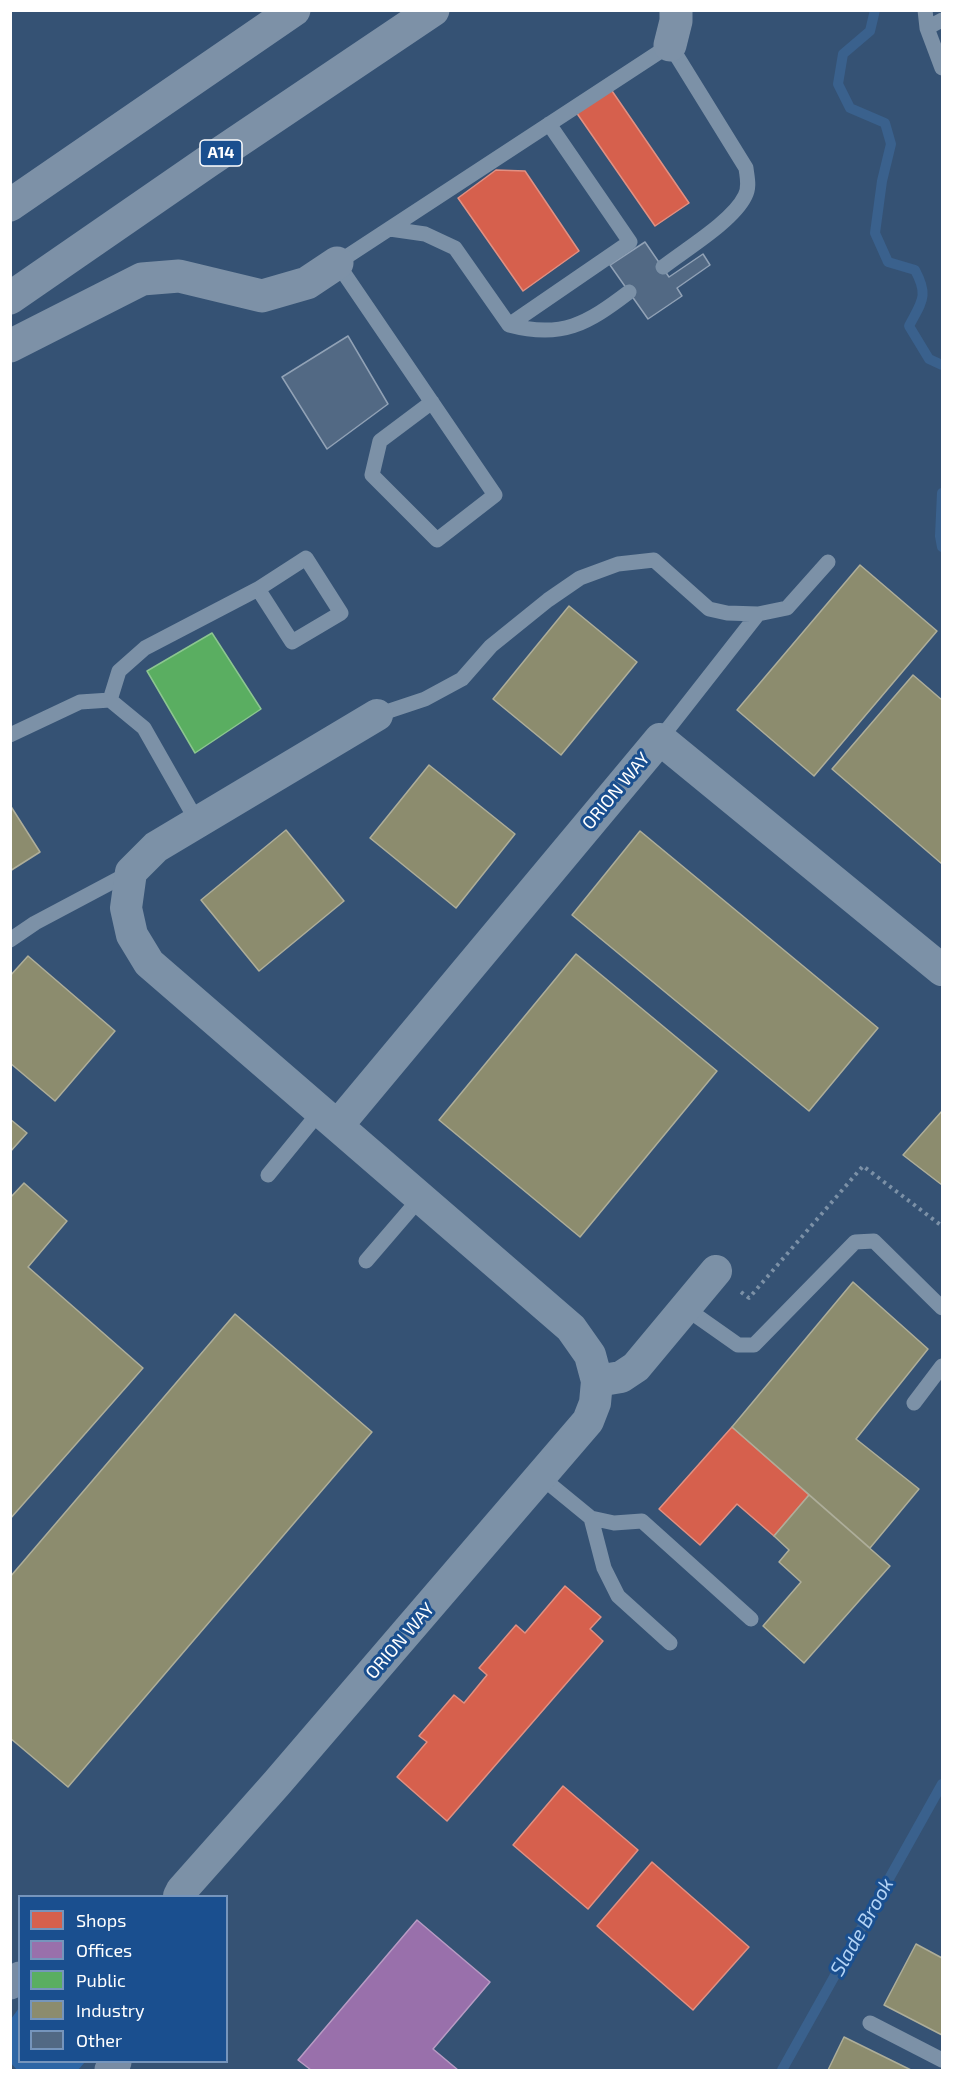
<!DOCTYPE html>
<style>
body{margin:0}
#map{position:relative;width:953px;height:2081px;overflow:hidden;background:#355274;font-family:"Exo 2",sans-serif}
canvas{display:block}
.frame{position:absolute;inset:0;border:12px solid #fff;pointer-events:none}
.legend{position:absolute;left:18px;top:1895px;width:210px;height:168px;box-sizing:border-box;background:#1a4f8f;border:2px solid #7695bc;margin:0;padding:8px 10px;list-style:none;font-size:18px;color:#fff}
.legend li{display:flex;align-items:center;gap:12px;height:30px}
.legend b{width:30px;border:2px solid #7695bc}
</style>
<div id="map">
<canvas width="953" height="2081"></canvas>
<div class="frame"></div>
<ul class="legend">
<li><b style="height:16px;background:#d6604d"></b>Shops</li>
<li><b style="height:16px;background:#9970ab"></b>Offices</li>
<li><b style="height:16px;background:#5aae61"></b>Public</li>
<li><b style="height:16px;background:#8c8c6e"></b>Industry</li>
<li><b style="height:16px;background:#526984"></b>Other</li>
</ul>
</div>
<script>
const c = document.querySelector('canvas').getContext('2d');
c.lineJoin = 'round';
function paint(path, color) {
  c.fillStyle = color;
  c.fill(path, 'evenodd');
}
function strokePath(path, color, width, dash) {
  c.strokeStyle = color;
  c.lineWidth = width;
  c.lineCap = dash ? 'butt' : 'round';
  c.setLineDash(dash || []);
  c.stroke(path);
}
function label(font, color, halo, rows, align = 'center') {
  c.font = font + ' "Exo 2",sans-serif';
  c.lineWidth = 6;
  c.setLineDash([]);
  c.textBaseline = 'middle';
  c.strokeStyle = halo;
  c.fillStyle = color;
  for (const [text, x, y, turn = 0] of rows) {
    c.save();
    c.translate(x, y);
    c.rotate((+turn || 0) * Math.PI / 180);
    c.textAlign = isNaN(turn) ? turn : align;
    if (halo) c.strokeText(text, 0, 0);
    c.fillText(text, 0, 0);
    c.restore();
  }
}
paint(new Path2D(`
 M19,2008L20,2062H85L78,2070H17L10,2062L11,2019Z`), '#2e66a5');
const shops = new Path2D(`
 M610,88L689,203L655,226L576,112Z
 M496,170L525,171L579,251L523,291L458,198Z
 M732,1427L809,1495L774,1536L737,1504L700,1545L659,1509Z
 M565,1586L601,1617L590,1629L603,1641L447,1821L397,1777L427,1742L419,1736L454,1695L464,1703L487,1675L479,1668L516,1625L525,1633Z
 M563,1786L638,1850L588,1909L513,1845Z
 M652,1862L749,1947L693,2010L597,1926Z`);
paint(shops, '#d6604d');
strokePath(shops, '#e29082', 1.5);
const offices = new Path2D(`
 M417,1920L490,1982L433,2049L458,2070H311L298,2060Z`);
paint(offices, '#9970ab');
strokePath(offices, '#b89bc4', 1.5);
const public = new Path2D(`
 M212,633L261,709L195,753L147,671Z`);
paint(public, '#5aae61');
strokePath(public, '#8cc690', 1.5);
const industry = new Path2D(`
 M860,565L937,631L814,776L737,710Z
 M569,606L637,662L561,755L493,699Z
 M913,675L942,700V864L832,769Z
 M429,765L515,834L456,908L370,838Z
 M10,805L40,852L10,871Z
 M286,830L344,901L259,971L201,900Z
 M640,831L878,1028L809,1111L572,915Z
 M576,954L717,1071L580,1237L439,1120Z
 M28,956L115,1031L55,1101L10,1063V976Z
 M942,1111V1185L903,1155Z
 M10,1119L27,1133L10,1152Z
 M24,1183L67,1221L28,1267L143,1368L10,1519V1198Z
 M853,1282L928,1349L856,1439L919,1489L870,1548L732,1427Z
 M235,1314L372,1432L68,1787L10,1738V1577Z
 M809,1495L890,1566L804,1663L763,1626L801,1582L779,1562L789,1550L774,1536Z
 M916,1944L942,1958V2035L884,2005Z
 M844,2037L911,2070H828Z`);
paint(industry, '#8c8c6e');
strokePath(industry, '#aeae9a', 1.5);
strokePath(new Path2D(`
 M875,10L870,31L843,54L838,84L850,108L885,123L891,144L882,181L875,233L888,262L915,270C929,296 922,301 909,326L929,359L942,365
 M942,493L940,536L942,547
 M782,2070L942,1784`), '#3a618d', 10);
const building = new Path2D(`
 M645,242L669,277L703,254L710,265L677,288L682,296L648,319L610,265Z
 M348,336L388,404L327,449L282,377Z`);
paint(building, '#526984');
strokePath(building, '#91a2b6', 1.5);
strokePath(new Path2D(`
 M741,1292L749,1298L863,1166L942,1226`), '#7c91a7', 4, [3, 4.5]);
strokePath(new Path2D(`
 M925,10L927,28
 M942,20L927,28L942,68
 M390,229L425,234L455,248L509,325C562,339 587,324 629,292
 M509,325L630,242L549,124
 M432,402L380,441L372,475L437,540L495,495L337,263L670,45L746,168C747,177 750,187 745,196C733,221 686,249 663,267
 M110,700L119,671L145,648L258,589L306,558L341,613L292,642L258,589
 M377,715L425,699L462,679L491,646L548,600L580,578L618,564L654,560L709,609L727,613L758,614L787,608L828,562
 M10,735L80,702L110,700L144,728L198,823
 M660,739L758,614
 M10,940L35,923L131,872
 M268,1175L321,1110
 M366,1261L421,1197
 M684,1307L738,1345H754L855,1242L874,1241L942,1308
 M914,1403L942,1366
 M541,1477L591,1518L604,1568L618,1596L670,1643
 M591,1518L614,1523L642,1521L751,1619
 M870,2023L942,2060`), '#7c91a7', 15);
strokePath(new Path2D(`
 M338,1125L660,739L942,970
 M597,1381L621,1377L636,1367L716,1271
 M179,1896L182,1890L277,1783L588,1421L595,1403L597,1381L590,1355L571,1328L149,963L132,935L126,908L131,872L156,847L377,715`), '#7c91a7', 32);
strokePath(new Path2D(`
 M10,1983L20,1978
 M111,2070L115,2062`), '#788ca4', 33);
strokePath(new Path2D(`
 M670,45L676,21V10
 M10,205L294,10
 M10,298L207,162L433,10
 M10,346L142,279L179,276L262,296L307,283L337,263`), '#7d91a7', 33);
for (const [x, y, w] of [
 [221,153,42]
]) {
  const box = new Path2D();
  box.roundRect(x - w / 2, y - 13, w, 26, 4.5);
  c.fillStyle = '#1a4f8f';
  c.fill(box);
  strokePath(box, '#fff', 1.5);
}
label('bold 16px', '#fff', null, [
 ["A14",221,153]
]);
label('18px', '#fff', '#1a4f8f', [
 ["ORION WAY",616,791,-50],
 ["ORION WAY",400,1641,-49]
]);
label('italic 20px', '#b3d3f5', '#1a4f8f', [
 ["Slade Brook",862,1927,-61]
]);
</script>
